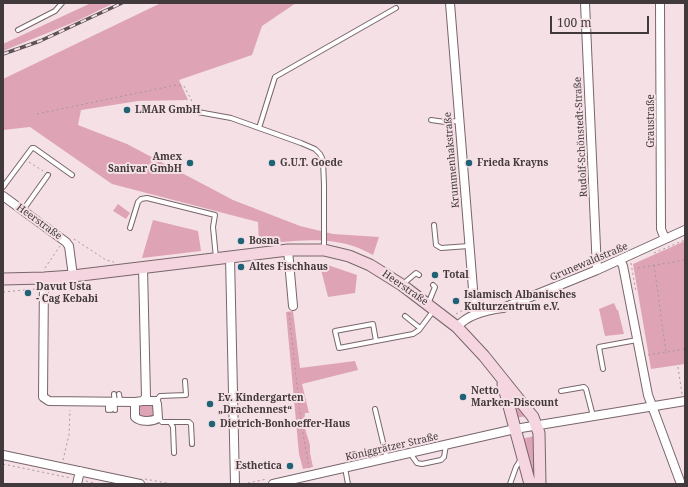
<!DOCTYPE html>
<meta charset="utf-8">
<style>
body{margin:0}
#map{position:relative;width:688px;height:487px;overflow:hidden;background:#f5e0e6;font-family:"Noto Serif",serif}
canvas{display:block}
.frame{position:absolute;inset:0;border:4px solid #41393b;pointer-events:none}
.scale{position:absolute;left:550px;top:16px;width:99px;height:18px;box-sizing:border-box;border:2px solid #41393b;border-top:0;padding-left:5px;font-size:12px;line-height:14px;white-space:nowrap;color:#41393b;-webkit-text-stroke:3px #f5e0e6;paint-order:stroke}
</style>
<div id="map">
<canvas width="688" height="487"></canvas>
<div class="frame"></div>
<div class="scale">100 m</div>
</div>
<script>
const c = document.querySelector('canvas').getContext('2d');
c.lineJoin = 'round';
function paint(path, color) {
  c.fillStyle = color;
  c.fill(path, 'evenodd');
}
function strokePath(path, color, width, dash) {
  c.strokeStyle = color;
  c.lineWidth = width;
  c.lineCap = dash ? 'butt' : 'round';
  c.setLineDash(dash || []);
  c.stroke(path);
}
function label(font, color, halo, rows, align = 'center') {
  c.font = font + ' "Noto Serif",serif';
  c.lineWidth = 4;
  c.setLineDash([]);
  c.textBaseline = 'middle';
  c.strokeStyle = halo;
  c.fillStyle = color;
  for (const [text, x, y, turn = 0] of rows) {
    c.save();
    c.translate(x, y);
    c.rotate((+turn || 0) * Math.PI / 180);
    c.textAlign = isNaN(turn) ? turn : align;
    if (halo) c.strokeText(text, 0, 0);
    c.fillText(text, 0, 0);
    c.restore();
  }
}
paint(new Path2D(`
 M91,3H114L77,21L3,51V44Z
 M161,3H296L262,26L252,55L179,80L188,100L138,101L81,110L78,125L127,144L233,200L300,226L333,234L379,237L373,255C367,252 362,249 356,247C325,236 290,241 259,245L258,222L112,184L30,127L3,130V79Z
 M118,204L130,213L126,219L113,211Z
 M153,220L198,231L201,251L142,258Z
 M685,241V364L651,369L633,264Z
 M319,262L357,275L355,293L328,297Z
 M614,303L617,310H618L624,334L605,336L599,309Z
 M293,311L300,368L355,361L358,370L302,384L309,413H305L304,425L310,445V453L313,467L303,469L299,454L286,312Z
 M510,394L528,416L515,418Z
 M140,405H155V416L143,418L138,415V407Z
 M535,436L537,484H532L520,439Z`), '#dea4b5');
const lane = new Path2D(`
 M18,30L55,11L62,3
 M198,112L231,118L301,143L315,149L320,154L323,160L324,185V249
 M431,120L445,122L459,121
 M259,128L275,77L396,8
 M3,187L32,148H34L72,175
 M23,210L48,175
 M434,225L436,245L441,248L469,246
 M130,228L138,202L141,199L147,198L215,215L213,227L216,258
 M403,284L416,273L419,275
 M428,304L435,287L433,285
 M405,316L420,328
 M376,341L373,324L335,331L339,348L413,334L419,330L434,310
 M603,369L599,347L637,340
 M561,391L584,387L586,389L593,416
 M114,394L115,410
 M119,394L120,401
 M156,401L160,396L186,395L185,381
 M108,402V410
 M111,402V410
 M375,409L387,459
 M158,418L162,422H189L191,424L192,444
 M170,422L173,427L174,453
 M410,453L417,463L422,464L441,460L444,457L446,445
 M345,468L348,484
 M510,484L516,467L521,459`);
const street = new Path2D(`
 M450,3L475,314
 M585,3L597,270
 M660,3L661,229L665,239
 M3,196L66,242L69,246L73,276
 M288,250L293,306
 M230,257L235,484
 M620,260L623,266L648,395L681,484
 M44,278L43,397L49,401L135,402L143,401L146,397L143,268
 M457,327C468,314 486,310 503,308L597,270L685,230
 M135,402V417C140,422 152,422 158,418L157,404L156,401H143
 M3,455L140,484
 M77,484L80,471
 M273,484L515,429L685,401`);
const secondary = new Path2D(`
 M3,279L44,278L73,276L288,250H324L349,256L370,265L402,285L457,327L484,356L533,417L539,433L540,484
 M503,384L530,484`);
strokePath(lane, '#78666b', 6);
strokePath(street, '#78666b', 10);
strokePath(secondary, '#78666b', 13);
strokePath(new Path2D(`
 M37,114L176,85L184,86L195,107
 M29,162L43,171
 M74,239L106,260L114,262
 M654,253L685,240
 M631,263L636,292
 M654,265L666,352
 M45,268L60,246
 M638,268L685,260
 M3,292L36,289
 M289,313L301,422L309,468
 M456,314L467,308
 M648,355L685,349
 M678,367L682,394
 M63,460L69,435L70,410
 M3,464L71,478
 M145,479L172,484
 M86,481L98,484
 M243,484L267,479`), '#a6979b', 1, [2, 3]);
strokePath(lane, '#fff', 4);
strokePath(street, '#fff', 8);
strokePath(secondary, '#f5d5e0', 11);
const rail = new Path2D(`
 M3,54L40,41L122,3`);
strokePath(rail, '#5d5356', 3.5);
strokePath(rail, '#f5e0e6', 2, [6]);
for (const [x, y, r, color] of [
 [127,110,4,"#206376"],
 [190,163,4,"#206376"],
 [272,163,4,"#206376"],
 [469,163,4,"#206376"],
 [241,241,4,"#206376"],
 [241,267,4,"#206376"],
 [435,275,4,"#206376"],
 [28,293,4,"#206376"],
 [456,301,4,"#206376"],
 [463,397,4,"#206376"],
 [210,404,4,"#206376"],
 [212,424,4,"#206376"],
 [290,466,4,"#206376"]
]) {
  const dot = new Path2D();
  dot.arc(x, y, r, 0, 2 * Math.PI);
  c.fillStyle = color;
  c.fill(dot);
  strokePath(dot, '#f5e0e6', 1.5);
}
label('bold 10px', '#41393b', '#f5e0e6', [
 ["LMAR GmbH",135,110],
 ["Amex",182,157,"right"],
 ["Sanivar GmbH",182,169,"right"],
 ["G.U.T. Goede",280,163],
 ["Frieda Krayns",477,163],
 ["Bosna",249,241],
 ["Altes Fischhaus",249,267],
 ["Total",443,275],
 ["Davut Usta",36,287],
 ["- Cag Kebabi",36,299],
 ["Islamisch Albanisches",464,295],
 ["Kulturzentrum e.V.",464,307],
 ["Netto",471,391],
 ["Marken-Discount",471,403],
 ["Ev. Kindergarten",218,398],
 ["„Drachennest“",218,410],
 ["Dietrich-Bonhoeffer-Haus",220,424],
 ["Esthetica",282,466,"right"]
], 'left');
label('10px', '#41393b', '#f5e0e6', [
 ["Graustraße",651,121,-90],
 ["Rudolf-Schönstedt-Straße",581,137,-93],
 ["Krummenhakstraße",452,160,-95],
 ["Heerstraße",39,222,36],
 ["Grunewaldstraße",589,262,-23],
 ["Heerstraße",405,288,35],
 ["Königgrätzer Straße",392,447,-13]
]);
</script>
